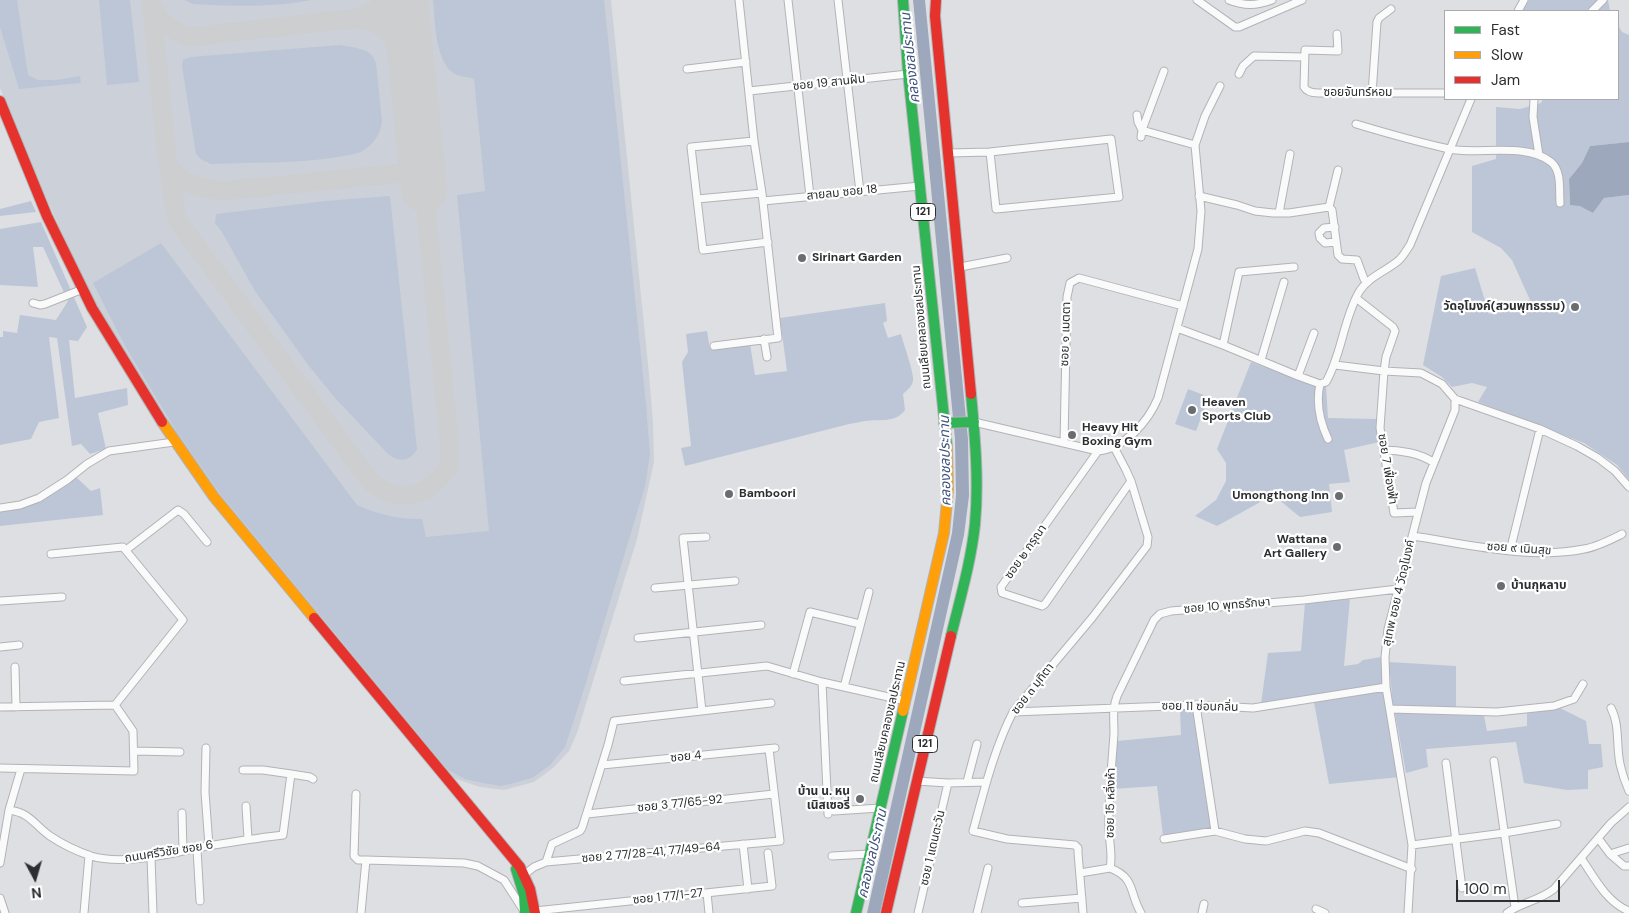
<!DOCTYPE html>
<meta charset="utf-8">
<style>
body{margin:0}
#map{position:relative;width:1629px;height:913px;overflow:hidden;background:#dddfe3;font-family:"DM Sans",sans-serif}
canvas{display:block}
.legend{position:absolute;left:1444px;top:10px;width:175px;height:90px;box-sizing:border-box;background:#fff;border:1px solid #ababad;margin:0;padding:6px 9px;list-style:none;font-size:15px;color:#2d2e31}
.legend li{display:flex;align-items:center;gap:10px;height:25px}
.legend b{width:25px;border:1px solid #ababad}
.north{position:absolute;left:10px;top:853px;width:50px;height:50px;-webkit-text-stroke:4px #fff;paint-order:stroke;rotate:174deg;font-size:14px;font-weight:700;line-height:20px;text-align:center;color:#2d2e31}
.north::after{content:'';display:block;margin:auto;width:18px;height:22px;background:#2d2e31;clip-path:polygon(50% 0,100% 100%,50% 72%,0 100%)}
.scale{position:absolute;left:1456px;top:880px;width:104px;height:22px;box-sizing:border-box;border:2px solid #2d2e31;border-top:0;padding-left:6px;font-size:15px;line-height:18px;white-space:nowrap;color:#2d2e31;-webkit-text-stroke:4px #fff;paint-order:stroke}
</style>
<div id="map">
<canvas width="1629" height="913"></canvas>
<ul class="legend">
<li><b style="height:6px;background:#30b455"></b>Fast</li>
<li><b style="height:6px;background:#ff9f0a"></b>Slow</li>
<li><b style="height:6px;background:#e5322d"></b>Jam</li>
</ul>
<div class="north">N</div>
<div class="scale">100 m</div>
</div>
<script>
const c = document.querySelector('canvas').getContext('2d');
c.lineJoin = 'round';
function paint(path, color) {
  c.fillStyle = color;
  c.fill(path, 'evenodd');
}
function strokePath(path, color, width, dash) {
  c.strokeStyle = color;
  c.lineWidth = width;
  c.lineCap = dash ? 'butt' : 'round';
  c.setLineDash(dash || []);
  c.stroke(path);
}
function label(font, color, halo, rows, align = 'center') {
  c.font = font + ' "DM Sans","Noto Sans Thai",sans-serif';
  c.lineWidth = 4.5;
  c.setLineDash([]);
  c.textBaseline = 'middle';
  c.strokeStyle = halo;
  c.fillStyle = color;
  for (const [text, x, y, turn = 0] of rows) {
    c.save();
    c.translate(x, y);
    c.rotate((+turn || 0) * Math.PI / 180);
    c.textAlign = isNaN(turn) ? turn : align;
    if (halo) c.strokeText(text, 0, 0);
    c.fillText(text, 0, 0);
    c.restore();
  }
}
paint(new Path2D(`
 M0,0H611L649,374L653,422L654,462L637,539L577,733L569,751L553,768L534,782L504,790L480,787L453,778L217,497L154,404L109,329L87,287L30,163L0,88Z`), '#ccd1d9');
paint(new Path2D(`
 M0,0H17L28,75L38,80H56L80,76L81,83L19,89L0,27Z
 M99,0H130L139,82L107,85Z
 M185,0H311C272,8 232,6 192,4Z
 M433,0H604L646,404L650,455L645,486L584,689L565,747L550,765L532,778L518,782L501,786L483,783L465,779L448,770L221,495L177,432L125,346L93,283L161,243L357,505C381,515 396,519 422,519L426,537L489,531L457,195L485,191L474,79C469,77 460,77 455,74C435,63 435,20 433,0Z
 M1529,0H1608L1610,11H1522Z
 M1618,25L1622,32L1629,35V142L1590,146L1582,163L1569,179L1570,205H1580L1593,213L1604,198L1629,195V480L1617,465L1584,443L1478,402L1487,387L1472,383L1452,387L1442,377L1423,365L1441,276L1475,268L1489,314L1530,300L1512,260L1501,248L1472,232V166L1496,159V107L1520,109L1541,103L1543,99H1618Z
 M340,45C354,48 371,47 376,63L382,122C380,134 374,144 364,150C356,155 347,155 338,157C296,164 253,162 211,164L202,160L196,154L182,66L183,60L190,57Z
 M390,196L417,449C411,462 397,463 387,453L336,399L309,366L255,291L222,232L215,223L216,214L325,201Z
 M31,201L36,212L0,216V209Z
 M41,222L87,327L78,341L69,340L75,398L127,388L128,405L98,413L106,449L90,454L81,444L72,446L57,338L49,337L59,418L39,422L31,439L0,445V337H3V331L17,333L20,315L56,320L68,301L43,247H33L38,287L0,285V229Z
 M885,303L887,321L883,323L888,338L901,334C903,342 915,376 913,381C912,387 907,390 903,394L905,410C896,423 880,419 865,421C860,422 855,423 849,424L685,466L681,448L691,446L682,362L688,352L686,334L707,331L710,349L750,344L755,375L787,371L780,318Z
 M1251,362L1307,383L1326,386L1328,418L1377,419L1379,442L1344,450L1350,482L1329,484L1332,512L1300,517L1273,495L1217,526L1195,516L1216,500L1226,481V463L1217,449Z
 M1188,389L1209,397L1196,431L1175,424Z
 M76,477L91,491L100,488L103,515L0,526V510L27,505Z
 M1350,598L1344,666L1358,664L1363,660L1381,657L1383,685L1261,704L1268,653L1301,651L1305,603Z
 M1389,662L1456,666V708L1393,706Z
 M1383,690L1400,777L1329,784L1314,702Z
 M1194,708L1212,829L1163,836L1157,786L1112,789L1117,741L1181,735L1180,710Z
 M1560,708L1586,721L1589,744H1601L1603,767L1588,770V789L1567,790L1524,783L1516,742L1426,749L1428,767L1406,773L1395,713L1484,716L1487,731L1527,726V713Z`), '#bdc6d7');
paint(new Path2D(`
 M913,0H925L968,439L969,496L964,535L880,913H867L952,533L956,495L955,439Z
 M1629,142V195L1604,198L1593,213L1580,206L1570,205L1569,179L1582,163L1590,146Z`), '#9da8bc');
strokePath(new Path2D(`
 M151,0L167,157L176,216L180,224L370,481L384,491L397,495H411L426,490L437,481L449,467L450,450L424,189
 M152,4C159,22 172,31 190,37L358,18L374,11L385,0
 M358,18C391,25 403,43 412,74
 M168,162C176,183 202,189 223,191L422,171`), '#cdced0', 19);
strokePath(new Path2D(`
 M405,0L424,189`), '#cdced0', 46);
const street = new Path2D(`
 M788,0L810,196
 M838,0L860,192
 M1197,0L1235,27H1239L1302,0
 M1229,0C1244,6 1256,6 1272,0
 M1518,11L1524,0
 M1592,11L1603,0
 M1337,34L1338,51L1305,50L1304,87C1307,92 1312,93 1318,93H1445
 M687,69L746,62
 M1239,74L1243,66L1254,56L1304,57
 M749,91L908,74
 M1372,94L1377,22L1379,18L1391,9
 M1534,99L1533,117L1539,155
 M1137,115L1138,122L1142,130L1195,145
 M1356,124C1386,133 1418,142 1449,149C1479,155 1526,142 1551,162C1562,171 1559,190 1560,203
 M1141,137L1142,130L1164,71
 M754,141L691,147L703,250L768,242
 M949,153L990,152L1111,139L1119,197L996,209L990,152
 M1199,196L1237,205L1255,211L1273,213H1289L1329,207
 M697,199L762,193
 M763,201L920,186
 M1329,207L1332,210L1338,255L1342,259L1357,260L1364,279L1367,282
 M1329,207L1338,170
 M1279,213L1290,154
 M1335,227L1324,228L1319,233L1320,238L1325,243L1336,242
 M960,267L1007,258
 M1356,298L1393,327L1395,331L1386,357L1384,371L1380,428L1394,513L1418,512
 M33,303L40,305L45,304L83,289
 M1177,328L1223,345L1298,376L1320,384L1326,382C1342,354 1343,320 1359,292C1368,277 1386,271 1398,261C1403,257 1406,251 1410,245L1471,99
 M764,339L767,357
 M1223,345L1239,272L1294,267
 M714,346L778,338L762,193L754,141L739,0
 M1261,360L1284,282
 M1335,365L1384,371L1421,373L1442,384L1455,399V410L1426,483L1388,629L1385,657L1386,687L1412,845L1408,913
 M1298,376L1314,333
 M1320,384C1316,402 1320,422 1328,439
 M1455,399L1540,429L1577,446L1598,458L1615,471L1629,487
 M974,422L1098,451C1125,448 1148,422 1158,398L1198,249L1201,211L1195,145L1205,116L1220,86
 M1064,443L1067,297L1070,283L1079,278L1183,306
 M1383,450C1399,450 1421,453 1434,463
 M1098,451L1001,587L1002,593L1042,606L1045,604L1131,481
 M0,508L20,505L39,498L67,480L87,464L109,451L174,442
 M1413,536C1466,544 1531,560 1584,549C1597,547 1610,540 1622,534
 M126,550L178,510L184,514L207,542
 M1510,551L1540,429
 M51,554L123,547L183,620L115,705
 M655,588L735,581
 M0,601L62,597
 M638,638L761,625
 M0,647L19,645
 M15,667L16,707
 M793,674L810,612L860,624
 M624,681L767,666L822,682L906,701
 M822,682L828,814
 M844,687L869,592
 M1196,705L1215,831
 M0,707L115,705
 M1611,708C1620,725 1616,745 1620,764C1622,773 1625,782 1629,791
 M1390,709L1497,712L1554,706L1574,699L1583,684
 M702,711L683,538L706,537
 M1013,712L1196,705L1253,708L1386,687
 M206,748L205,792L209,846
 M134,751L180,752
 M1494,761L1515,907
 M1446,763L1462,888
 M602,765L775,748
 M0,768L134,771L133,731L115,705
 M291,774L310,777L313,779
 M916,781L948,783L986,782
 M967,782L977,744
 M356,794L354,856L358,860H366
 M246,806L248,839
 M9,810C31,813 34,825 50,836C62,844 76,851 91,856C124,866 173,853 207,846C233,842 257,838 283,835L291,774L263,770H243
 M834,811L880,808
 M182,813L183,851
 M587,814L774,794
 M1598,838L1610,854L1624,866H1629
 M1164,839L1215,831L1245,839L1266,841L1305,831L1319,833L1412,869
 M743,844L748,889
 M1412,845L1504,833L1557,824
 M197,849L200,901
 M1610,854L1629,848
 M832,856L869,854
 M151,857L153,913
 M1581,858C1594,877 1607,903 1629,911
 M546,862L552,844L580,831L582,828L608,745L614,721L771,703
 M0,863L9,810L21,769
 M1110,868C1136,878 1129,893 1141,913
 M1080,873L1110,868C1113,855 1109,842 1109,829C1108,797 1112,766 1114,733C1114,719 1112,710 1117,696L1154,620L1160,614L1171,611L1304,600L1398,589
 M525,874L534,867L546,862L780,841L769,749
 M707,893L709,913
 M0,898L5,913
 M1022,903L1082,898
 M1316,909L1325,913
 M535,911L772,886L768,853
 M84,913L89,855
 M361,913L366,860L464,863L478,866L504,880L524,911
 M918,913L948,783
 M977,913L988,868
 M1083,913L1078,853V848L1075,845L1007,839L973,831C984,791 994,749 1013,712L1092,618L1147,546L1148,537L1131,481L1126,470L1114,447
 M1202,913L1204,904
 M1507,913C1522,902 1539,901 1554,889L1611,823L1629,807`);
const fast = new Path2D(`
 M903,0L908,72L947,446
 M944,423L974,422
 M951,636C960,599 971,562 975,524C979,481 975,437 971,394
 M516,869L524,895L525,913
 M856,913L903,711`);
const slow = new Path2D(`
 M162,422L214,497L314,618
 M903,711L944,533L948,491L947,446`);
const jam = new Path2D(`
 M936,0L935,16L971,394
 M0,101L47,216L92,308L162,422
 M314,618L520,867L530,889L535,913
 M886,913L951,636`);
strokePath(street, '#b2b3b6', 9);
strokePath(fast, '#b2b3b6', 12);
strokePath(slow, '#b2b3b6', 12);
strokePath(jam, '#b2b3b6', 12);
strokePath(street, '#fafafb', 7);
strokePath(fast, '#30b455', 10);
strokePath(slow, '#ff9f0a', 10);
strokePath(jam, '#e5322d', 10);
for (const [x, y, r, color] of [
 [802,258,5,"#6b6c6f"],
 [1575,307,5,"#6b6c6f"],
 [1192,410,5,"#6b6c6f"],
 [1072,435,5,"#6b6c6f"],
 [729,494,5,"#6b6c6f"],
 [1339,496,5,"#6b6c6f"],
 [1337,547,5,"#6b6c6f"],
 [1501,586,5,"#6b6c6f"],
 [860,799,5,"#6b6c6f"]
]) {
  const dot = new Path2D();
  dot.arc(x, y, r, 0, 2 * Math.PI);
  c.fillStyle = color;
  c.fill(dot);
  strokePath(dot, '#fff', 2);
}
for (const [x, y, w] of [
 [923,212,25],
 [925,744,25]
]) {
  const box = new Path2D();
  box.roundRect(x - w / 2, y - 8.5, w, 17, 4);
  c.fillStyle = '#fff';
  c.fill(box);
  strokePath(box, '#2d2e31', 1);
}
label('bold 11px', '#2d2e31', null, [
 ["121",923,212],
 ["121",925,744]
]);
label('12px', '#2d2e31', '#fff', [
 ["ซอย 19 สานฝัน",829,83,-6],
 ["ซอยจันทร์หอม",1358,93],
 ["สายลม ซอย 18",842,193,-6],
 ["ถนนเลียบคลองชลประทาน",922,327,-95],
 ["ซอย ๑ เมตตา",1066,334,-88],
 ["ซอย 7 เฟื่องฟ้า",1387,469,81],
 ["ซอย ๙ เนินสุข",1519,549,4],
 ["ซอย ๒ กรุณา",1026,552,-55],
 ["สุเทพ ซอย 4 วัดอุโมงค์",1399,593,-77],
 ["ซอย 10 พุทธรักษา",1227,606,-5],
 ["ซอย ๓ มุทิตา",1033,689,-52],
 ["ซอย 11 ซ่อนกลิ่น",1200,707,1],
 ["ถนนเลียบคลองชลประทาน",888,722,-77],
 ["ซอย 4",686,757,-6],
 ["ซอย 15 หลิ่งห้า",1111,803,-89],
 ["ซอย 3 77/65-92",680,804,-6],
 ["ซอย 1 แดนตะวัน",933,848,-77],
 ["ถนนศรีวิชัย ซอย 6",169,852,-9],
 ["ซอย 2 77/28-41, 77/49-64",651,853,-5],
 ["ซอย 1 77/1-27",668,897,-6]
]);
label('bold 12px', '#2d2e31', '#fff', [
 ["Sirinart Garden",812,258],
 ["วัดอุโมงค์(สวนพุทธรรม)",1565,307,"right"],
 ["Heaven",1202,403],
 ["Sports Club",1202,417],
 ["Heavy Hit",1082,428],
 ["Boxing Gym",1082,442],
 ["Bamboori",739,494],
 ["Umongthong Inn",1329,496,"right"],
 ["Wattana",1327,540,"right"],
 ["Art Gallery",1327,554,"right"],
 ["บ้านกุหลาบ",1511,586],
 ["บ้าน น. หนู",850,792,"right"],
 ["เนิสเซอรี่",850,806,"right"]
], 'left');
label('italic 14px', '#3e527d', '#fff', [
 ["คลองชลประทาน",911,58,-96],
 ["คลองชลประทาน",946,461,-91],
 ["คลองชลประทาน",873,854,-77]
]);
</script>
